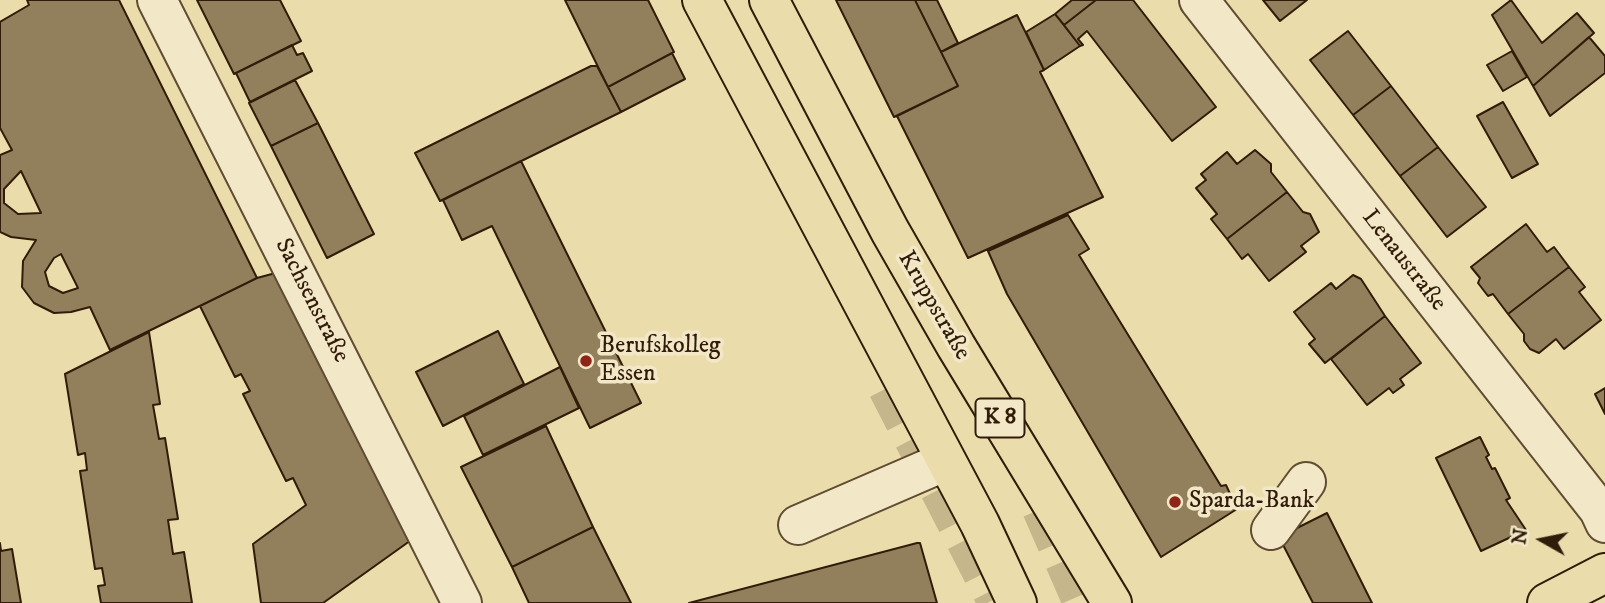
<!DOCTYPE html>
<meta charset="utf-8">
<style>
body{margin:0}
#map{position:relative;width:1605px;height:603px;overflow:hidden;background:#ebdcab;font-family:"IM FELL DW Pica",serif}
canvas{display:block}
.north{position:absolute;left:1507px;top:505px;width:70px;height:70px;-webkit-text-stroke:5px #f2e8c8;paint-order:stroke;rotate:279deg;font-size:19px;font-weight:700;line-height:28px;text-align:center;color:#311c09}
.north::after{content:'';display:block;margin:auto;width:24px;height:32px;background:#311c09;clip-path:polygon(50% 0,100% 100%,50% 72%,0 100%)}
</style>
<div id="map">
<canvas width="1605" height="603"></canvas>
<div class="north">N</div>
</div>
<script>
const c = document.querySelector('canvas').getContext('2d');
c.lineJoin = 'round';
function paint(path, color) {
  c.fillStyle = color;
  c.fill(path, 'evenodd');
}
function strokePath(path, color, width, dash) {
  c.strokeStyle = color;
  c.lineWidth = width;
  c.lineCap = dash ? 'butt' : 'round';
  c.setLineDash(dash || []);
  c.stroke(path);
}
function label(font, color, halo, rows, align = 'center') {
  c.font = font + ' "IM FELL DW Pica",serif';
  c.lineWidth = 7;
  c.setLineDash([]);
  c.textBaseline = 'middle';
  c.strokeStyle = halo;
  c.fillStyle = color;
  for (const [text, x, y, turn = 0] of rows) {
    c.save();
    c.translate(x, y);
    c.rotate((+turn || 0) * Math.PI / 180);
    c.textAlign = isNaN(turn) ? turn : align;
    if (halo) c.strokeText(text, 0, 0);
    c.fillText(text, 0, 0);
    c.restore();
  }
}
const building = new Path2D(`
 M27,0H119L257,278L110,350L90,307L71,312L54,313L34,303L22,287L23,261L36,240L11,237L0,232V155L12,150L0,128V22L29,5ZM21,171L41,213L18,214L4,203V189ZM61,254L78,288L63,293L49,286L45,272L54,258Z
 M197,0H280L301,41L234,74Z
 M565,0H648L674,52L608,87Z
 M836,0H915L958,86L894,117Z
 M915,0H937L958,43L941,52Z
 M1072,0H1096L1064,25L1055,14Z
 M1096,0H1133L1216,107L1172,141L1087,31L1078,39L1083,45L1080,46L1064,25Z
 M1263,0H1307L1280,21Z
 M1511,0L1542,43L1577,13L1594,33L1533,86L1492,15Z
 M1055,14L1080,46L1044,70L1026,32Z
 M1017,15L1044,70L1040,72L1103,197L968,258L897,116L958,86L941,52Z
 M1348,31L1391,86L1353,115L1310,60Z
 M1589,37L1605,56V73L1550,116L1533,86Z
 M292,45L297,55L303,53L312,71L250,102L236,73Z
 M1512,51L1527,77L1503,91L1487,65Z
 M672,53L685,79L621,112L608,87Z
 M591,66H597L621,112L440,201L415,153Z
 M295,80L318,123L271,146L249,103Z
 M1391,86L1438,147L1400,176L1353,115Z
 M1503,102L1538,164L1512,178L1477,116Z
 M318,123L374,234L327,258L271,146Z
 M1438,147L1486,207L1447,237L1400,176Z
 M1255,150L1271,164V172L1287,192L1227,239L1211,219L1217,214L1196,188L1206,180L1201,174L1227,152L1237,164Z
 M521,161L641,403L590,428L492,226L462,240L443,200Z
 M1287,192L1303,212L1310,214L1319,232L1301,246L1306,252L1269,281L1248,254L1242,259L1227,239Z
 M1068,215L1089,249L1079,255L1221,486L1226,485L1237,509L1161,557L1007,294L988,251Z
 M1526,224L1547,252L1554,247L1569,267L1508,314L1493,294L1488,296L1478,283L1480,278L1471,267Z
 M1569,267L1585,287L1579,292L1601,320L1564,349L1556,339L1539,353L1530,349L1524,341V334L1508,314Z
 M283,271L414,538L323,603H261L253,544L306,505L293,478L286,481L243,394L250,391L241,374L235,377L200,306L257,278Z
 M1353,275L1361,279L1385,316L1325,363L1309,344L1315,339L1294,312L1331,283L1336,289Z
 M1385,316L1421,363L1400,379L1404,385L1393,393L1389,388L1367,405L1331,359Z
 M498,331L524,384L443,426L416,372Z
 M149,332L160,404L153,405L159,439L165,438L178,519L168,520L173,554L184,552L192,603H101L98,586L105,585L102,568L95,569L80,471L87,470L85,453L78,455L65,374Z
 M560,367L579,408L483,455L464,416Z
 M1605,388V414L1595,394Z
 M546,426L593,527L512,567L461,467Z
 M1480,437L1489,455L1486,457L1492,469L1495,468L1510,498L1506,500L1526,530L1481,551L1436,458Z
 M1327,513L1372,603H1313L1279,537Z
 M593,527L631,603H529L512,567Z
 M0,543L1,551L12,549L21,603H0Z
 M917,543H920L937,603H689Z`);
paint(building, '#92805d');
strokePath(building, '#311c09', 2);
strokePath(new Path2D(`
 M887,388L995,599
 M1041,509L1082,603`), '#c6b68b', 38, [38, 19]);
const minor = new Path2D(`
 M157,0L462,603
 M1199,0L1599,510L1605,523
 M798,525L946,461
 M1271,530L1306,482`);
const major = new Path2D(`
 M702,0L980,524L1017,603
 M769,0L890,231L956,346L1112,603
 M1547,603L1605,573`);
strokePath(minor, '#604c32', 42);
strokePath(major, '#311c09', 42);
strokePath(minor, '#f2e8c8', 38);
strokePath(major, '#ebdcab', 38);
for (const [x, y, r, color] of [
 [586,361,7,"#8f2418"],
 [1175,502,7,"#8f2418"]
]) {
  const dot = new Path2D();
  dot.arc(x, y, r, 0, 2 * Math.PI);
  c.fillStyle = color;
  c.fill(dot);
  strokePath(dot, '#f2e8c8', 2.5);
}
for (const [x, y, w] of [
 [1000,418,49]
]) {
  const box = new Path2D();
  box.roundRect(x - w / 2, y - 19.5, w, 39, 5);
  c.fillStyle = '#f2e8c8';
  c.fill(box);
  strokePath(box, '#311c09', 2);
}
label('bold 23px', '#311c09', null, [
 ["K 8",1000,418]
]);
label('24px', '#311c09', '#f2e8c8', [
 ["Lenaustraße",1403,261,52],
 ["Sachsenstraße",311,301,63],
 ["Kruppstraße",933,306,60]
]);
label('24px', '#311c09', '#f2e8c8', [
 ["Berufskolleg",600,347],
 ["Essen",600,375],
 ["Sparda-Bank",1189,502]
], 'left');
</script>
